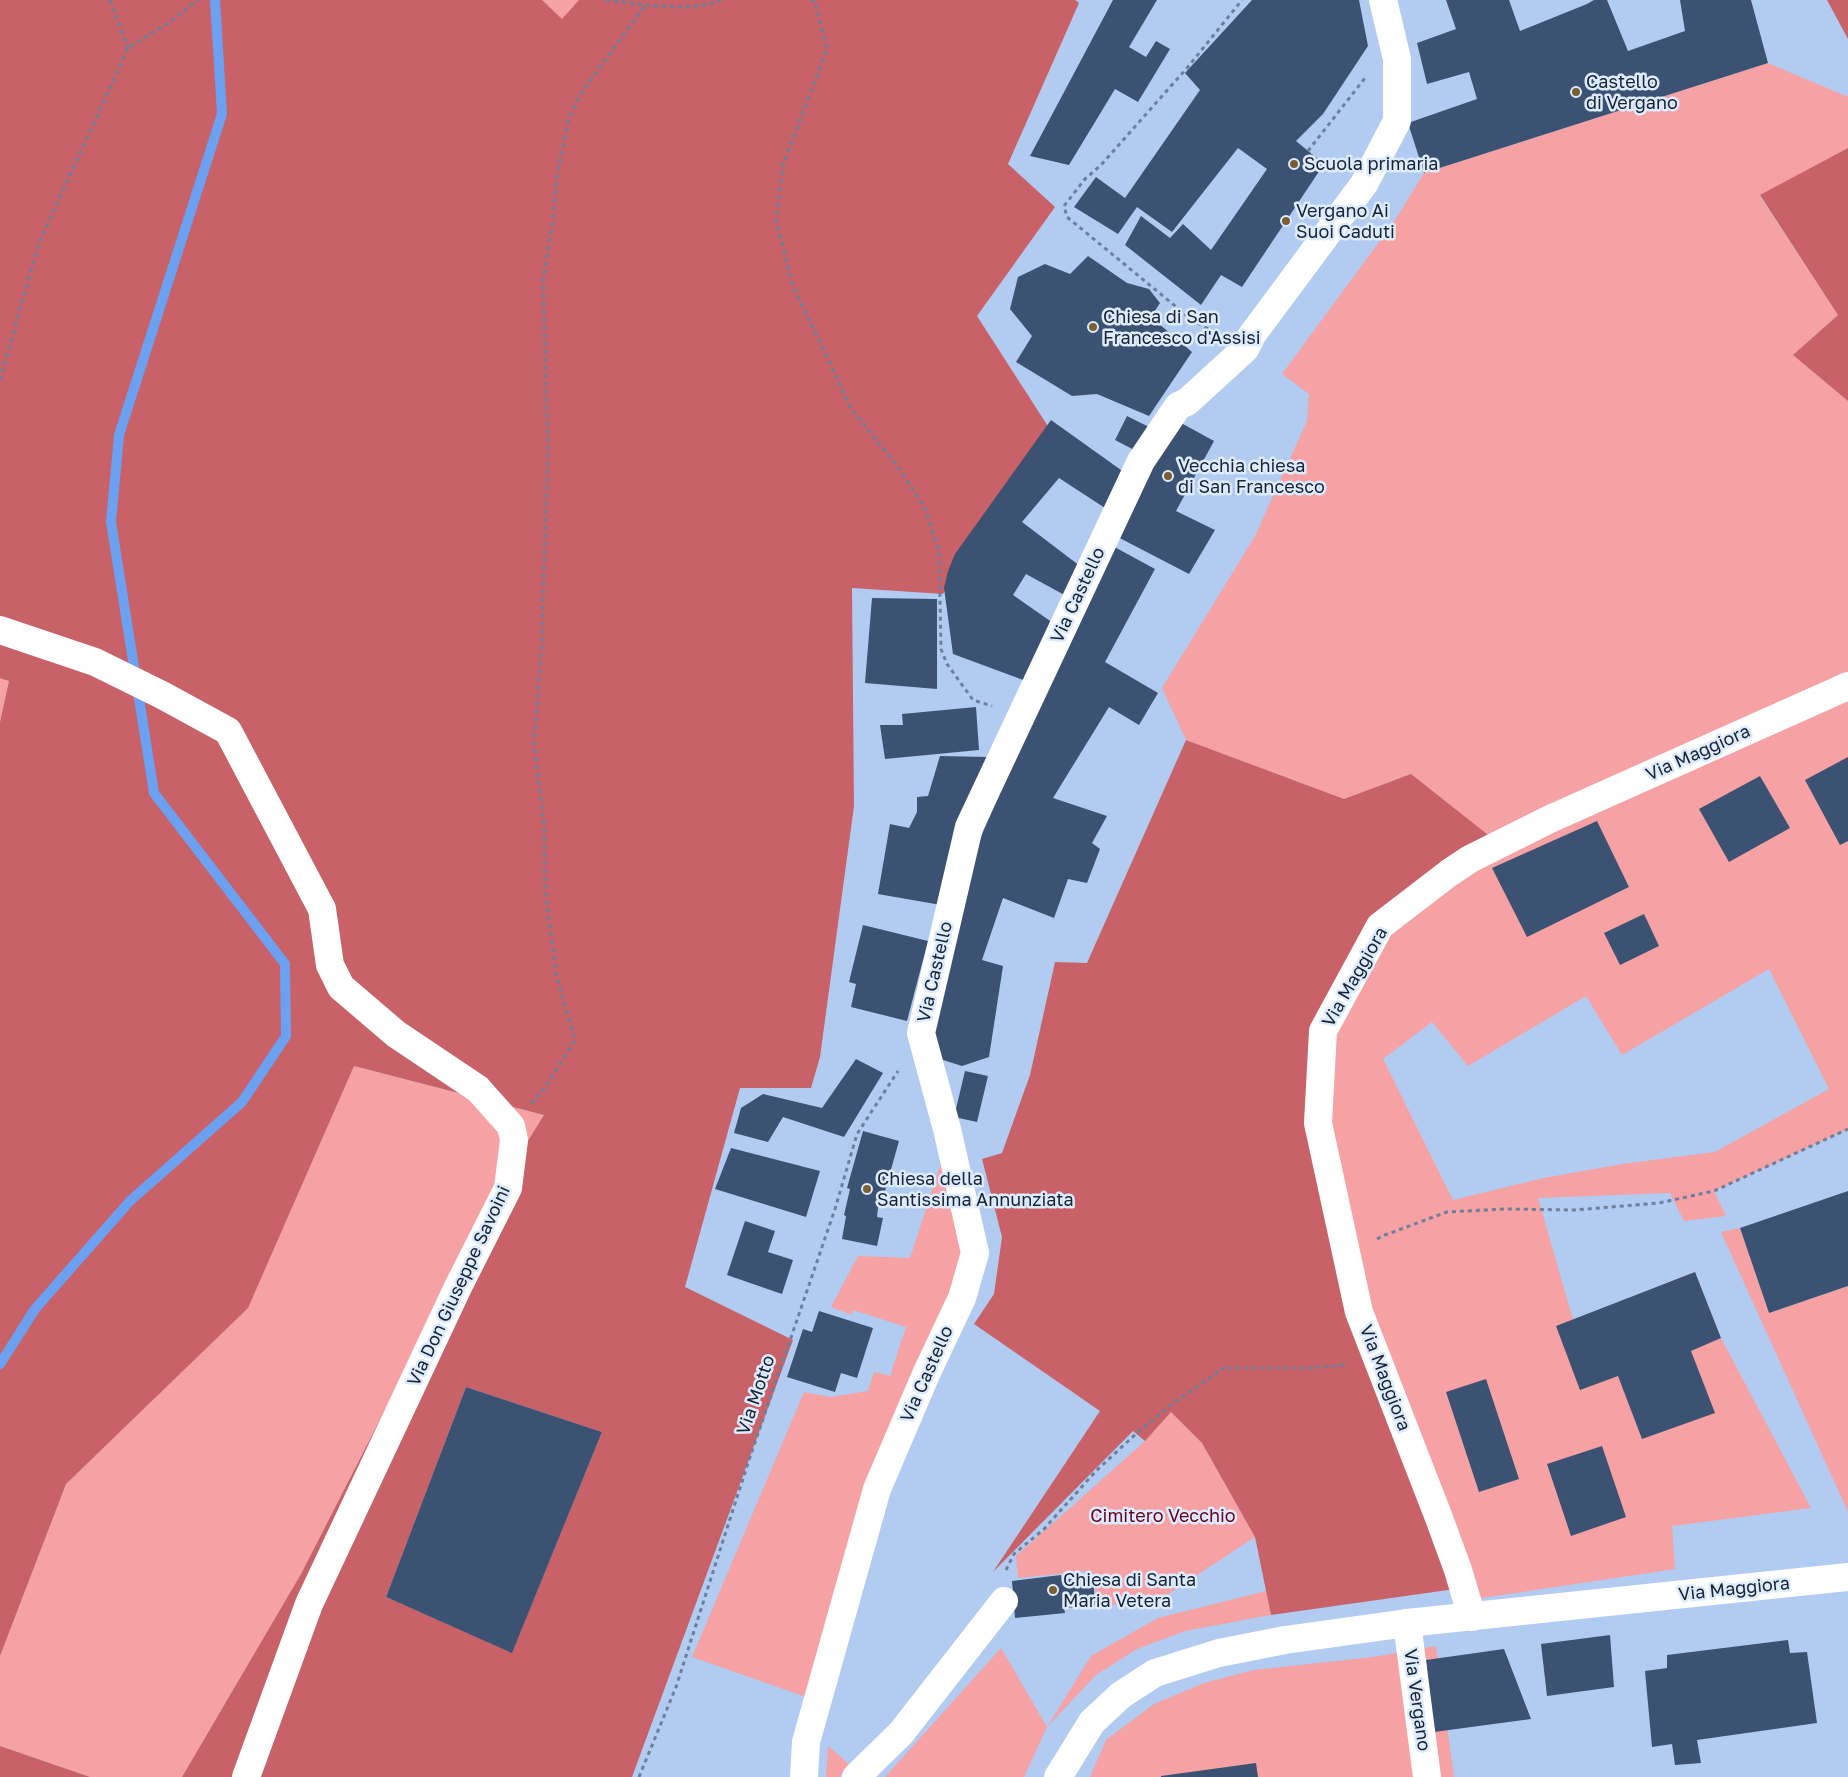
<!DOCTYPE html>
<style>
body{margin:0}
canvas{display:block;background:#b1cbf1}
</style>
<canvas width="1848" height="1777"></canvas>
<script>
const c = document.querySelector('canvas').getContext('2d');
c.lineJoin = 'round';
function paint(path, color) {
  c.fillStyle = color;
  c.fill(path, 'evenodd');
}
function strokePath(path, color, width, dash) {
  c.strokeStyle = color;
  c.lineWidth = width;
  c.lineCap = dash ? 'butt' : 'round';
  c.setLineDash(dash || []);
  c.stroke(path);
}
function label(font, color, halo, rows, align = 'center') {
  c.font = font + ' "Golos Text",sans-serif';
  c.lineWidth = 5;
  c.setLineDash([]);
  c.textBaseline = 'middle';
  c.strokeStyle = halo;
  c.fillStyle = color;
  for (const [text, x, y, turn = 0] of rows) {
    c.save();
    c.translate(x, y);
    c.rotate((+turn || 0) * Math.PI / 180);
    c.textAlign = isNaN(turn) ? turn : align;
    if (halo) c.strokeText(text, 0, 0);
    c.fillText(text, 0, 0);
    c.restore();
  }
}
paint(new Path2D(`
 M542,0H579L562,20Z
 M1768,63L1848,97V148L1760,196L1838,315L1793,355L1848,401V1129L1714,1191L1726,1216L1684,1221L1670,1193L1538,1198L1573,1320L1695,1272L1721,1338L1811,1508L1672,1526L1675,1569L1462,1601L1358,1308L1318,1123L1323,1031L1411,774L1344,799L1186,740L1162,688L1255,536L1307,421L1309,394L1282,374L1393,223L1424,173ZM1769,969L1829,1089L1715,1152L1622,1164L1544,1178L1453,1200L1383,1059L1432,1022L1468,1066L1586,996L1622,1055Z
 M0,678L9,680L0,722Z
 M354,1066L544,1115L497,1191L301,1574L182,1777H90L0,1746V1656L66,1484L248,1307Z
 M947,1145L971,1241L890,1430L809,1698L692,1657L804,1392L831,1397L868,1391L874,1372L890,1376L906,1327L853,1310L852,1315L831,1307L858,1256L910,1258Z
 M1740,1228L1769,1313L1848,1286V1512L1721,1232Z
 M1171,1412L1202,1443L1255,1537L1162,1598L1097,1607L1094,1576L1089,1571L1018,1578L1016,1556L1145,1441Z
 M1266,1591L1271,1615L1185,1631L1137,1649L1096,1675L1047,1727L1024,1777H885L1001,1648L1047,1727L1091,1656L1158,1618Z
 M1436,1646L1454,1777H1090L1106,1740L1154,1704L1204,1683L1254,1670L1373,1657Z
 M828,1746L849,1764L839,1777H826Z`), '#f6a1a3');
paint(new Path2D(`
 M0,0H542L562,19L579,0H1075L1079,3L1008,164L1055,207L977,316L1051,431L975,538L943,594L852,588L854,806L820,1057L811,1088H740L685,1287L793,1340L632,1777H182L301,1574L497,1191L544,1115L354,1066L248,1308L66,1484L0,1656V722L9,681L0,678ZM466,1387L602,1432L512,1652L386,1597Z
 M1827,0H1848V39Z
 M1848,148V401L1793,355L1838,315L1760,195Z
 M1186,740L1344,799L1411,774L1497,842L1380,927L1323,1031L1320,1080L1358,1308L1455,1589L1271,1615L1255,1537L1202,1443L1171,1412L1145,1441L1133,1431L993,1572L1100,1411L974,1324L994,1294L1002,1237L982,1159L1002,1153L1030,1075L1055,962L1087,963Z
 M0,1746L90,1777H0Z`), '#c86268');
strokePath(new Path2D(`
 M0,1364L35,1309L130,1201L242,1102L286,1036L285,964L154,793L111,522L119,435L222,114L215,0`), '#6ba1f0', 10);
paint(new Path2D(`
 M1113,0H1157L1129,47L1146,57L1156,41L1170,49L1138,102L1115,89L1069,165L1030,156Z
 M1252,0H1359L1368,46L1323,114L1296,141L1324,164L1242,287L1221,275L1201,305L1125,245L1141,216L1170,238L1183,224L1211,250L1267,169L1238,148L1172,232L1137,207L1118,234L1074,207L1096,177L1125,198L1200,90L1185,73Z
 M1446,0H1509L1520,31L1587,4L1594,0H1607L1628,51L1685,31L1680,0H1751L1768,63L1424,173L1408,123L1477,99L1469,72L1427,84L1417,43L1456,29Z
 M1088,256L1127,283L1149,289L1160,303L1151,317L1192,352L1149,416L1097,394L1072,396L1016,362L1032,336L1010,309L1018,277L1045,264L1070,274Z
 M1127,416L1151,428L1138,452L1115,440Z
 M1172,418L1214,441L1176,511L1215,530L1189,574L1110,533Z
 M1051,420L1128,475L1105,508L1059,478L1022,522L1080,566L1068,597L1026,574L1013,595L1053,623L1026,681L953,654L944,588L948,571L955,554Z
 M1109,544L1155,569L1105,662L1158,693L1139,725L1109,707L1053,798L1107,816L1092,843L1100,849L1087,883L1068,879L1054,918L1003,898L982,960L1003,966L989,1057L962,1066L940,1059L933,1030L962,880Z
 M872,598L937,599V689L865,683Z
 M976,707L979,750L885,759L880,725H903L902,714Z
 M940,756L987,757L941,905L878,894L890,824L909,828L917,812V797L928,796Z
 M1848,757V841L1840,845L1805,780Z
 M1760,776L1790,828L1729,862L1699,809Z
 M1597,821L1629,887L1527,937L1492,868Z
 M1644,914L1659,946L1620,965L1604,933Z
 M863,925L928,941L907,1021L851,1007L856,984L849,982Z
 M856,1059L883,1073L844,1137L783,1117L768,1142L734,1133L741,1108L763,1094L822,1108Z
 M965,1071L988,1076L977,1122L954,1117Z
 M863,1131L899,1141L883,1198L879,1199L877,1217L883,1218L877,1246L842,1239L846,1216L844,1215L850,1189L847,1188Z
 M731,1148L820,1171L806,1217L715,1189Z
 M1848,1191V1286L1769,1313L1740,1228Z
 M745,1221L775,1231L768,1252L793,1260L782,1294L727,1275Z
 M1695,1272L1721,1338L1691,1351L1715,1413L1642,1439L1618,1376L1580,1390L1556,1326Z
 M819,1311L873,1328L857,1378L841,1373L835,1392L787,1377L803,1329L812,1332Z
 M1486,1379L1519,1479L1479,1492L1446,1392Z
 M466,1387L602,1432L512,1653L386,1597Z
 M1602,1446L1626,1517L1571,1536L1547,1464Z
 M1061,1575L1062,1580L1093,1576L1095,1605L1064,1608L1065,1613L1015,1618L1012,1581Z
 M1610,1635L1614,1687L1547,1696L1541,1644Z
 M1788,1640L1790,1653L1807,1652L1817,1723L1697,1740L1701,1763L1675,1765L1672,1744L1652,1747L1645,1671L1667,1668V1655Z
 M1504,1649L1531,1719L1434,1732L1426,1660Z
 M1256,1763L1258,1777H1161V1776Z`), '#3c5273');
strokePath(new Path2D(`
 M110,0L128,48
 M606,0C639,4 689,13 721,0
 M811,0L815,1L827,49L783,165L776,220L794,289L821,344L850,407L898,467L925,508L939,551L941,649L947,664L973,700L992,706
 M1308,151L1365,78
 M1215,333L1191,319L1067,217L1064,206L1085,179L1101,165L1187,68L1242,0
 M0,380L39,243L128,48L170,22L198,0
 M531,1103L544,1089L575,1040L556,974L545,888L544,824L534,744L541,654L548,453L543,281L553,219L557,175L569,118L579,96L646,4
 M1377,1239L1385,1235L1447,1212L1505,1209L1575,1210L1659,1203L1714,1191L1848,1129
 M1006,1570L1014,1554L1044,1529L1096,1471L1138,1432L1175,1402L1224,1368H1308L1345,1365
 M639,1777L676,1687L749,1460L835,1209L857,1134L898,1071`), '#6d7f9b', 3, [4, 4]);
strokePath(new Path2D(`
 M0,630L95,662L162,695L228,731L322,909L330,965L341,987L396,1034L478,1089L511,1126L514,1140L508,1188L458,1287L309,1604L246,1777
 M1472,1617L1458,1570L1439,1518L1359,1312L1318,1123L1323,1031L1380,926L1449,873L1470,859L1550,819L1848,686
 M1407,1623L1427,1777
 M804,1777L806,1742L877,1489L927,1372L962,1298L975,1253L947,1129L921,1033L969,827L1141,461L1178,406L1187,402L1245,349L1252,335L1364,184L1397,121V59L1383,0
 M856,1777L901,1733L1004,1601`), '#fff', 28);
strokePath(new Path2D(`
 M1058,1777L1092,1722L1121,1695L1155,1673L1219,1653L1285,1640L1407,1623L1848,1577`), '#fff', 28);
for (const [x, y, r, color] of [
 [1576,92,5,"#7b5f32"],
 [1294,164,5,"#7b5f32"],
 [1286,221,5,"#7b5f32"],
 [1093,327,5,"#7b5f32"],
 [1168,476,5,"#7b5f32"],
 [867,1189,5,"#7b5f32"],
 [1053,1590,5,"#7b5f32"]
]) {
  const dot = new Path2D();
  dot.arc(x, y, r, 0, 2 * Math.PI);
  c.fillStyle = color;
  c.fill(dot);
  strokePath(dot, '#ddebfe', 2);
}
label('18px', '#192331', '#ddebfe', [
 ["Castello",1586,82],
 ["di Vergano",1586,103],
 ["Scuola primaria",1304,164],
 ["Vergano Ai",1296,211],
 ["Suoi Caduti",1296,232],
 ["Chiesa di San",1103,317],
 ["Francesco d'Assisi",1103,338],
 ["Vecchia chiesa",1178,466],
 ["di San Francesco",1178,487],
 ["Chiesa della",877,1179],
 ["Santissima Annunziata",877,1200],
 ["Chiesa di Santa",1063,1580],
 ["Maria Vetera",1063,1601]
], 'left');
label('18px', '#192331', '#ddebfe', [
 ["Via Castello",1078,595,-65],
 ["Via Maggiora",1698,753,-24],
 ["Via Castello",935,972,-77],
 ["Via Maggiora",1355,977,-60],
 ["Via Don Giuseppe Savoini",459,1286,-65],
 ["Via Castello",927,1374,-66],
 ["Via Maggiora",1385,1378,69],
 ["Via Motto",756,1395,-71],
 ["Via Maggiora",1734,1589,-6],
 ["Via Vergano",1417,1700,82]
]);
label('18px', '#660219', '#ddebfe', [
 ["Cimitero Vecchio",1163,1516]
]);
</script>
